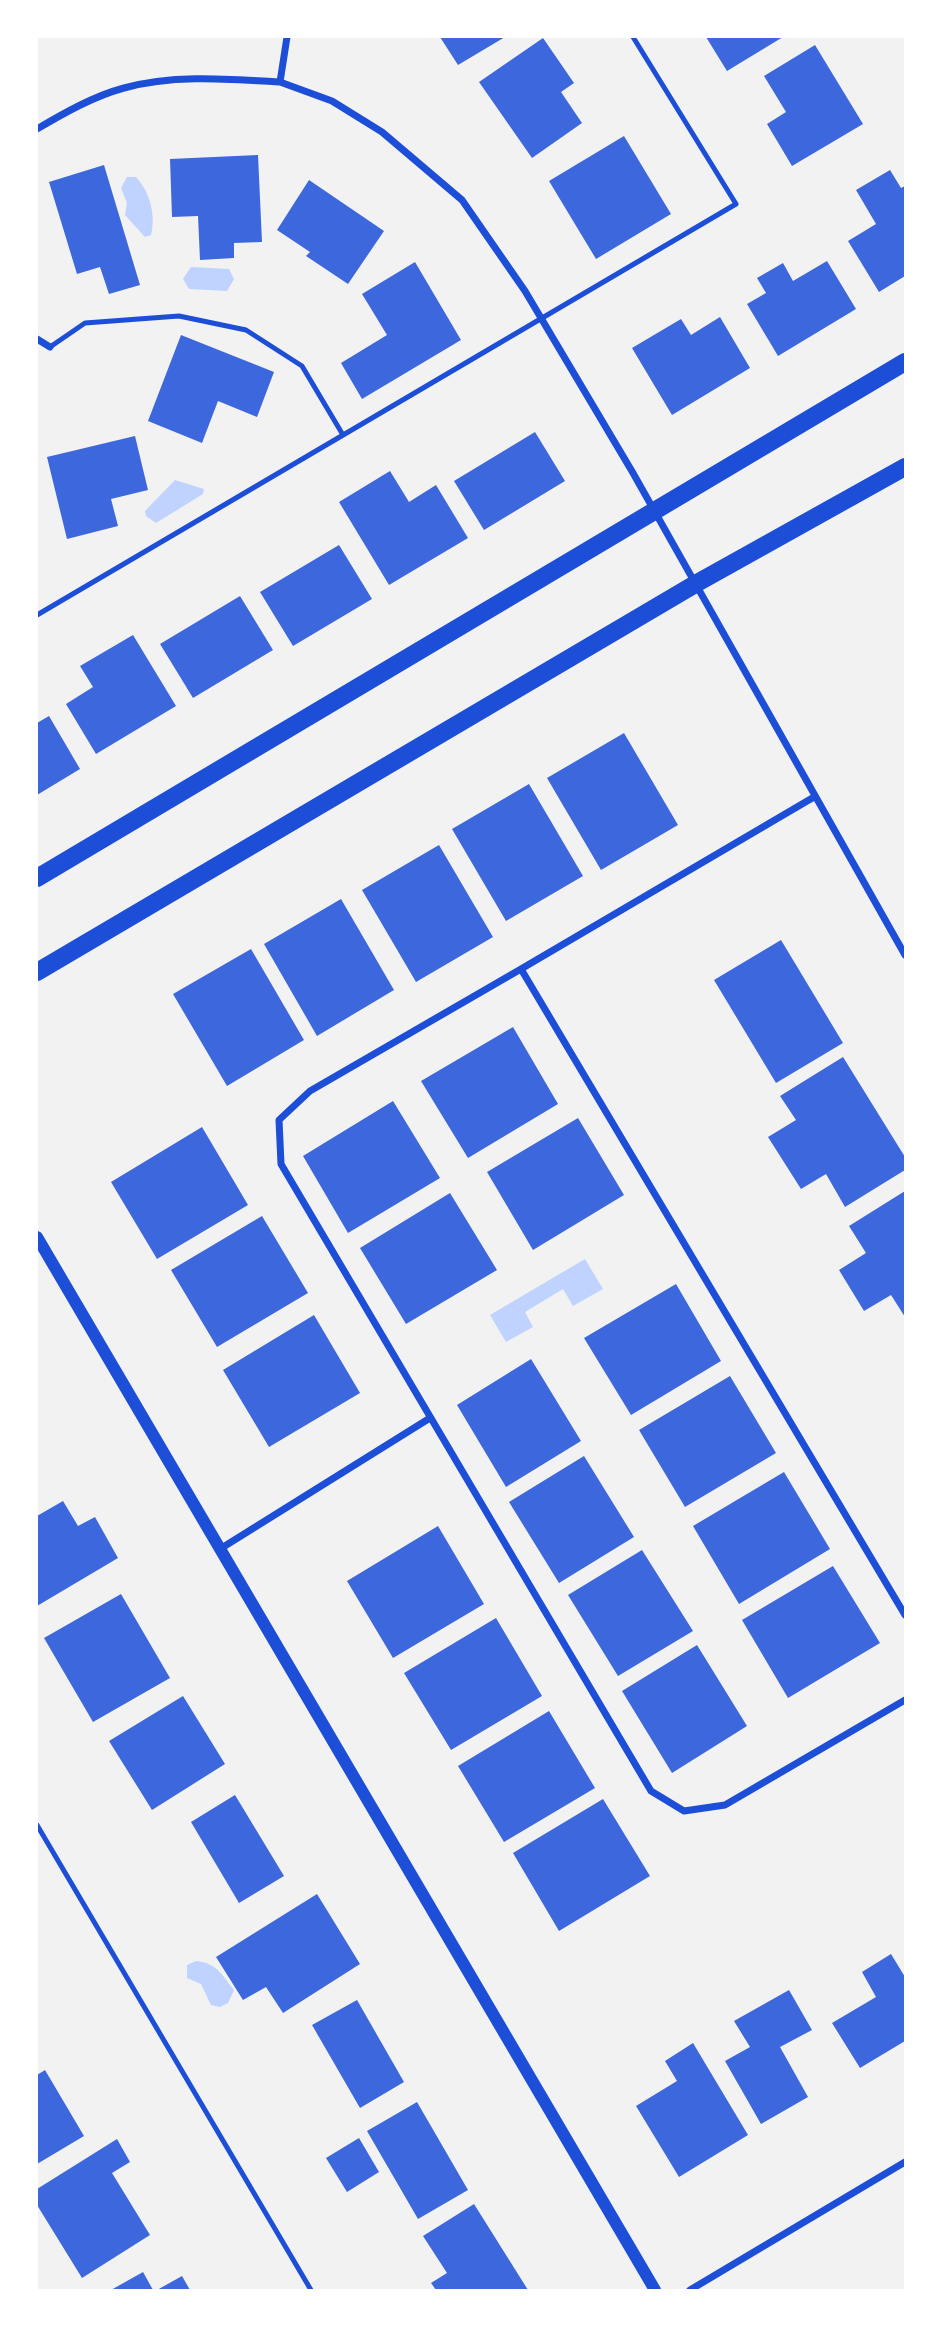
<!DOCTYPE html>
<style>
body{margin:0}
#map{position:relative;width:942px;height:2327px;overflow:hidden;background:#f2f2f2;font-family:"Fira Sans",sans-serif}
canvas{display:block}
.frame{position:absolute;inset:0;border:38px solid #fff;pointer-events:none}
</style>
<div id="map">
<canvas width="942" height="2327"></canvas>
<div class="frame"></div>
</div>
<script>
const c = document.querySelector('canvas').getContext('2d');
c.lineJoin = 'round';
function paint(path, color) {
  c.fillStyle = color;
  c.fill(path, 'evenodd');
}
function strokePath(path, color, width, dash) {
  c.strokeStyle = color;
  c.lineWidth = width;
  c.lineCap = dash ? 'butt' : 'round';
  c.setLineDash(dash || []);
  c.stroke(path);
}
paint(new Path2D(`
 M127,177H136C150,192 156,215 151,235L145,237L125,215L127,203L121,188Z
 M191,267L229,269L234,279L227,291L189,289L183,279Z
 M175,480L204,489L203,494L156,523L146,516L145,511Z
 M585,1259L603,1289L573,1306L563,1289L525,1312L533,1327L506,1342L490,1315Z
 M196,1961C217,1963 221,1974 234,1990L228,2003L220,2007L211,2005L201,1984L187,1978V1965Z`), '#bfd3fe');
paint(new Path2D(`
 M440,37H505L458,65Z
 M706,37H783L727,71Z
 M543,38L574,83L561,92L582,123L532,158L479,82Z
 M815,45L863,124L792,166L767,124L786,112L764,76Z
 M624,136L671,214L596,259L549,181Z
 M258,155L262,242L234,243V258L200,260L198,216L172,217L170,159Z
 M104,165L140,285L109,294L100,267L77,274L49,182Z
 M890,170L901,188L905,186V276L879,292L848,241L876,224L856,190Z
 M309,180L384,231L348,284L306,256L310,252L277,230Z
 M827,261L856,309L778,356L747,304L766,293L757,278L783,263L793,281Z
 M415,262L461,340L362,399L341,363L387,335L362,294Z
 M720,317L750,368L672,415L632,348L681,319L691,335Z
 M181,335L274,372L257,417L218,401L202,443L148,421Z
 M535,432L565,481L484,530L454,481Z
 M135,436L148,490L111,499L118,526L67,539L47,457Z
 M390,471L409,502L436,485L468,538L389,585L339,502Z
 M339,545L372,599L293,646L260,592Z
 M240,596L273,650L193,698L160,644Z
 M133,635L176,706L96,754L66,704L93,687L80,666Z
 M49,716L80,769L37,795V723Z
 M624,733L678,825L601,870L547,778Z
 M529,784L583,876L506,921L452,829Z
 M439,845L493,937L416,982L362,890Z
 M341,899L394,990L317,1036L264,944Z
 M781,940L843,1043L776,1083L714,980Z
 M251,949L304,1040L227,1086L173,994Z
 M513,1027L558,1104L468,1158L421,1081Z
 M843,1057L905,1157V1170L845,1207L826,1174L801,1189L768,1137L796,1120L780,1096Z
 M393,1101L440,1178L348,1233L303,1156Z
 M578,1118L624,1195L533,1250L487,1172Z
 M202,1127L248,1205L157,1259L111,1182Z
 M905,1191V1317L891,1295L864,1311L839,1270L866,1253L849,1226Z
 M450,1193L497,1270L406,1324L360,1248Z
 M262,1216L308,1293L217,1347L171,1270Z
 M676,1284L721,1361L631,1415L584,1338Z
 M314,1315L360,1393L269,1447L223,1370Z
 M531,1359L581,1441L506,1487L457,1405Z
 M730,1376L776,1453L685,1507L639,1430Z
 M584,1456L634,1537L559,1583L509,1502Z
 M784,1472L830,1549L739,1604L693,1526Z
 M63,1501L78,1526L95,1517L118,1558L37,1606V1516Z
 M438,1526L484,1604L393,1658L347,1581Z
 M642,1550L693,1631L618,1676L568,1595Z
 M833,1566L880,1643L788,1698L742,1620Z
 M121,1594L170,1678L93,1722L44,1638Z
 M496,1618L542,1696L451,1750L404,1673Z
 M697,1645L747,1726L672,1773L622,1691Z
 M183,1696L225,1764L152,1810L109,1741Z
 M549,1711L595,1788L504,1842L458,1766Z
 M235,1795L284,1876L239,1903L191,1822Z
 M603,1799L650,1876L559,1931L513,1853Z
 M317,1894L360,1964L283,2013L266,1987L243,2000L216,1957Z
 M891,1954L905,1977V2041L860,2068L832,2023L876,1997L862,1972Z
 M789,1990L812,2030L780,2047L808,2097L761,2124L725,2061L750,2047L734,2021Z
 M357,2000L404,2082L360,2108L312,2025Z
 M693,2043L748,2135L679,2177L636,2106L677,2081L665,2061Z
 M45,2070L84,2136L37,2164V2075Z
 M417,2102L468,2190L418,2219L367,2131Z
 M359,2138L379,2172L347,2192L326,2158Z
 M117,2139L130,2162L112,2173L150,2235L82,2278L37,2205V2189Z
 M474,2204L528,2290H436L431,2283L447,2273L423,2236Z
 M143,2272L153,2290H111Z
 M182,2276L190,2290H157Z`), '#3d67dc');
strokePath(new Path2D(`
 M50,347L85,323L179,316L246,330L302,366L343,435
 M37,615L736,204L633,37
 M37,1825L311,2290`), '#1d4ed8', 5);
strokePath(new Path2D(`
 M287,37L280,82L332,101L382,132L462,200L525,291L633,473L905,955
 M37,129C64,113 94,96 124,88C173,74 230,79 280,82
 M37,339L50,347
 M521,969L814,797
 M220,1549L430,1418
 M905,1615L521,969L310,1091L279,1120L281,1164L651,1791L684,1811L725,1805L905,1700
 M690,2290L905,2162`), '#1d4ed8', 7);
strokePath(new Path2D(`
 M37,1237L655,2290`), '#1d4ed8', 12);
strokePath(new Path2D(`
 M37,878L905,362
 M37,972L697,583L905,467`), '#1d4ed8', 18);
</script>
